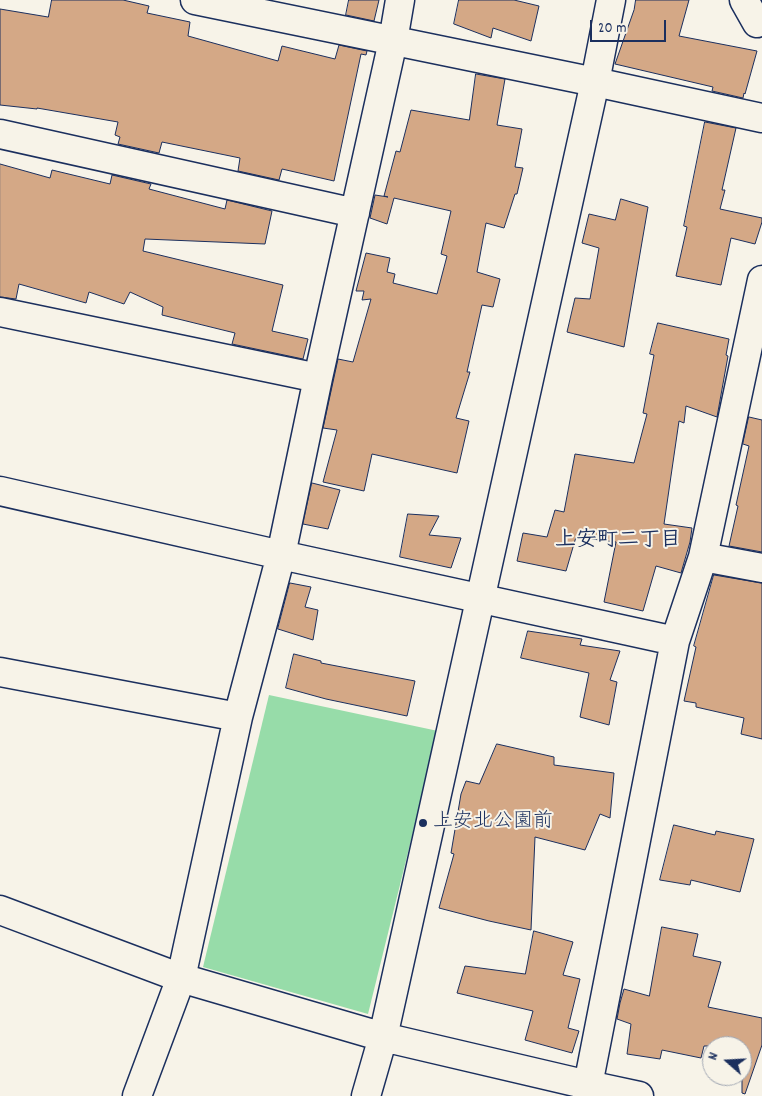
<!DOCTYPE html>
<meta charset="utf-8">
<style>
body{margin:0}
#map{position:relative;width:762px;height:1096px;overflow:hidden;background:#f7f3e8;font-family:Dekko,sans-serif}
canvas{display:block}
.north{position:absolute;left:702px;top:1036px;width:50px;height:50px;box-sizing:border-box;background:#f7f3e8;border:1px solid #9fa5b1;border-radius:50%;rotate:289deg;font-size:14px;font-weight:700;line-height:20px;text-align:center;color:#1b2f5e}
.north::after{content:'';display:block;margin:auto;width:18px;height:22px;background:#1b2f5e;clip-path:polygon(50% 0,100% 100%,50% 72%,0 100%)}
.scale{position:absolute;left:590px;top:20px;width:76px;height:22px;box-sizing:border-box;border:2px solid #1b2f5e;border-top:0;padding-left:6px;font-size:15px;line-height:18px;white-space:nowrap;color:#1b2f5e;-webkit-text-stroke:4px #f7f3e8;paint-order:stroke}
</style>
<div id="map">
<canvas width="762" height="1096"></canvas>
<div class="north">N</div>
<div class="scale">20 m</div>
</div>
<script>
const c = document.querySelector('canvas').getContext('2d');
c.lineJoin = 'round';
function paint(path, color) {
  c.fillStyle = color;
  c.fill(path, 'evenodd');
}
function strokePath(path, color, width, dash) {
  c.strokeStyle = color;
  c.lineWidth = width;
  c.lineCap = dash ? 'butt' : 'round';
  c.setLineDash(dash || []);
  c.stroke(path);
}
function label(font, color, halo, rows, align = 'center') {
  c.font = font + ' Dekko,"Klee One",sans-serif';
  c.lineWidth = 4;
  c.setLineDash([]);
  c.textBaseline = 'middle';
  c.strokeStyle = halo;
  c.fillStyle = color;
  for (const [text, x, y, turn = 0] of rows) {
    c.save();
    c.translate(x, y);
    c.rotate((+turn || 0) * Math.PI / 180);
    c.textAlign = isNaN(turn) ? turn : align;
    if (halo) c.strokeText(text, 0, 0);
    c.fillText(text, 0, 0);
    c.restore();
  }
}
paint(new Path2D(`
 M269,695L438,731L368,1014L203,967Z`), '#97dca9');
const building = new Path2D(`
 M52,0H123L149,6L147,13L190,22L188,36L278,61L282,46L335,59L339,45L367,51L366,55L361,54L334,181L282,169L279,180L238,171L240,158L162,142L159,153L118,144L120,137L115,135L118,122L37,108V109L0,105V9L48,17Z
 M349,0H379L374,21L346,15Z
 M459,0H514L539,6L531,41L493,28L491,38L454,24Z
 M636,0H689L679,36L757,51L745,94L744,93L743,98L712,91L713,87L615,64L634,10Z
 M476,74L505,79L497,125L522,129L515,167L523,168L517,194H515L504,228L486,223L477,272L500,279L493,307L482,305L467,372H470L456,418L469,421L457,473L372,454L364,491L323,482L337,430L323,428L338,359L353,362L371,299L362,300L364,291H356L366,253L390,258L387,272L395,274L393,283L437,294L447,256L441,254L451,211L394,198L387,224L370,218L375,195L388,197L384,196L396,151L400,152L411,110L469,120Z
 M705,122L736,128L722,190H725L720,209L762,218V222L755,244L731,238L721,285L676,276L687,227L684,226Z
 M0,164L50,178L52,170L110,184L112,175L151,184L149,189L225,209L227,200L272,211L265,244L145,239L143,251L283,285L272,331L308,339L303,359L232,344L235,333L162,315L163,307L130,292L124,304L89,292L86,303L19,284L16,299L0,297Z
 M621,199L648,207L624,347L567,332L575,298L590,299L599,248L582,243L589,214L615,220Z
 M658,323L729,339L726,355L728,356L717,417L686,406L684,423L679,421L664,524L692,528L690,542L681,573L656,566L643,611L604,602L616,542L576,537L566,571L517,561L523,533L547,537L555,510L564,512L575,454L634,463L647,414L643,413L654,355L650,354Z
 M749,417L762,420V552L729,546L738,506L736,505L749,446L743,444Z
 M312,483L340,490L328,529L303,524Z
 M408,514L439,516L429,535L461,538L451,568L400,557Z
 M714,575L762,583V739L741,734L744,718L696,707V703L684,701L696,647L694,646Z
 M290,583L311,587L305,607L318,610L313,640L278,629Z
 M528,631L582,639L580,645L620,651L610,680L617,682L609,725L580,717L589,673L521,658Z
 M294,654L321,661V663L415,681L407,716L326,699L286,688Z
 M497,744L554,757V765L614,773L610,818L600,814L585,850L535,837L531,930L489,921L439,908L454,854L451,853L461,794L466,781L479,784Z
 M674,825L715,835L716,831L754,839L740,892L691,880L690,885L660,880Z
 M662,927L698,934L693,956L721,962L708,1007L762,1018V1045L745,1094L742,1093V1046H704L701,1058L662,1050L660,1059L627,1054L631,1024L617,1019L620,1003L624,989L649,996Z
 M534,931L573,942L563,975L580,979L568,1028L579,1031L572,1053L525,1040L533,1011L457,993L465,966L525,974Z`);
paint(building, '#d4a886');
strokePath(building, '#1b2f5e', 1);
const minor = new Path2D(`
 M195,0L595,82L762,118
 M744,0L757,23
 M0,134L355,213
 M0,312L318,378
 M0,491L281,555L675,641
 M703,557L762,568
 M0,672L238,717
 M588,1085L675,641L703,557L762,280
 M137,1096L181,978L238,717L281,555L318,378L393,41L400,0`);
const tertiary = new Path2D(`
 M0,910L181,978L383,1037L588,1085L639,1096
 M366,1096L383,1037L595,82L611,0`);
strokePath(minor, '#1b2f5e', 31);
strokePath(tertiary, '#1b2f5e', 31);
strokePath(minor, '#f7f3e8', 28);
strokePath(tertiary, '#f7f3e8', 28);
for (const [x, y, r, color] of [
 [423,823,5,"#1b2f5e"]
]) {
  const dot = new Path2D();
  dot.arc(x, y, r, 0, 2 * Math.PI);
  c.fillStyle = color;
  c.fill(dot);
  strokePath(dot, '#f7f3e8', 2);
}
label('20px', '#1b2f5e', '#f7f3e8', [
 ["上安北公園前",433,823]
], 'left');
label('bold 21px', '#1b2f5e', '#f7f3e8', [
 ["上安町二丁目",618,542]
]);
</script>
